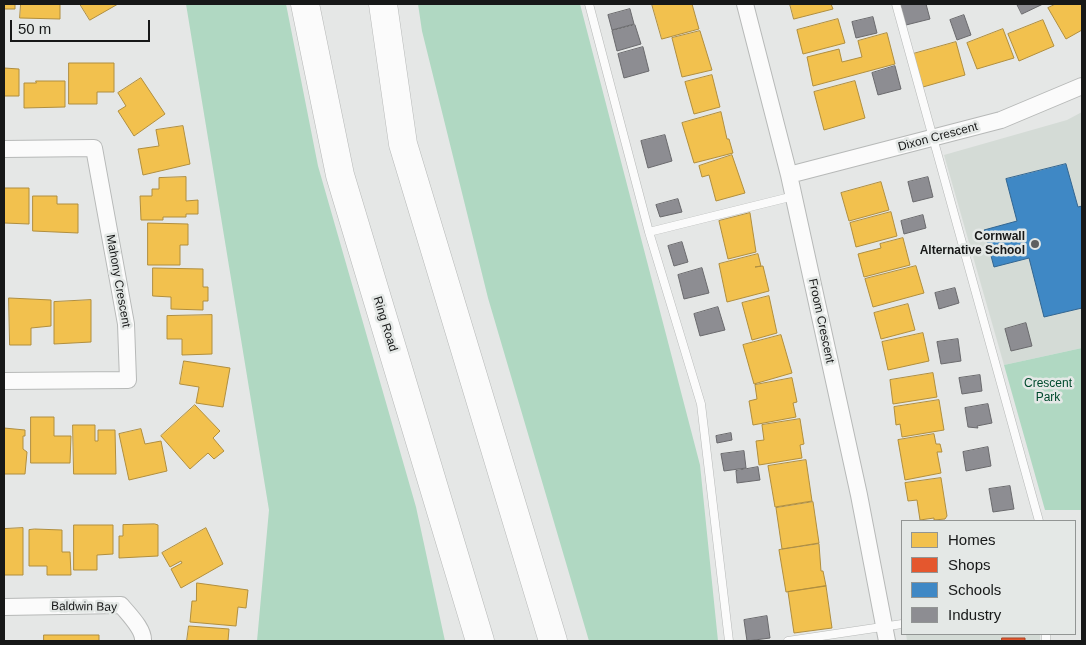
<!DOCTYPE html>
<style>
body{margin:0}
#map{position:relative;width:1086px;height:645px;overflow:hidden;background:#e5e7e6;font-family:Arial,sans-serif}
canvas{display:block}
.frame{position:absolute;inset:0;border:5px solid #171818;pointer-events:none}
.legend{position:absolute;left:901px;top:520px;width:175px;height:115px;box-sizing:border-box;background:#e4e8e6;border:1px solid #929594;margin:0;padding:6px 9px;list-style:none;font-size:15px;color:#171818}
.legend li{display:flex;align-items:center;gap:10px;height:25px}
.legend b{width:25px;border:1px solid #929594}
.scale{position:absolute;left:10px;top:20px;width:140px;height:22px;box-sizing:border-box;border:2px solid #171818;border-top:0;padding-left:6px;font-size:15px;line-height:18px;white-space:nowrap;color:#171818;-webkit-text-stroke:4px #e4e8e6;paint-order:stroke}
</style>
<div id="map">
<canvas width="1086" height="645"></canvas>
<div class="frame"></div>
<ul class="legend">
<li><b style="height:14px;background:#f2c14e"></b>Homes</li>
<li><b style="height:14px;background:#e4572e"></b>Shops</li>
<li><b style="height:14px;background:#3f88c5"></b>Schools</li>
<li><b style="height:14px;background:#8d8d92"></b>Industry</li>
</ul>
<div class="scale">50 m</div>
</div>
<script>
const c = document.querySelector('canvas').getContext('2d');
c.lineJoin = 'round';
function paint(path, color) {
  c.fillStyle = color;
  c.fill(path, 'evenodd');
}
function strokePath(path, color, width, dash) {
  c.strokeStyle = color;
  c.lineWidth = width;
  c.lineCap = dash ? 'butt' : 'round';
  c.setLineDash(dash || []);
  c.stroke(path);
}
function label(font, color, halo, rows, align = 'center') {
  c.font = font + ' Arial,sans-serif';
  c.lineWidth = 5;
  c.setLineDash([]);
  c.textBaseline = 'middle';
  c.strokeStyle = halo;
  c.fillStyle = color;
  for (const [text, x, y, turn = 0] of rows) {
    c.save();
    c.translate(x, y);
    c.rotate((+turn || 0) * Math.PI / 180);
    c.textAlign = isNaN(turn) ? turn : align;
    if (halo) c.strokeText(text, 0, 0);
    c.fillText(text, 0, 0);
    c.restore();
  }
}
paint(new Path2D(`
 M1082,112V348L1004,365L944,155L1067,120Z
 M906,634H1040V641H907Z`), '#d4dbd6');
paint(new Path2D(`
 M186,4H286L318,166L416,507L445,641H257L269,510Z
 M418,4H580L700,465L718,641H589L488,298L422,31Z
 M1082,348V510H1045L1004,365Z`), '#b0d8c2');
const homes = new Path2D(`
 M4,4H15V9H4Z
 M21,4H60V19L20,18Z
 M80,4H118L90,20Z
 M652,4H692L699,29L662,39Z
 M790,4H831L833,9L794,19Z
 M1056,4H1082V30L1066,39L1048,8Z
 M838,19L845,43L803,54L797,30Z
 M1043,20L1054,46L1019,61L1008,34Z
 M1003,29L1014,58L977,69L967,43Z
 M700,31L712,70L682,77L672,38Z
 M887,33L895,64L813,86L807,57L839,49L842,62L862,57L858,41Z
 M956,42L965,75L923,87L913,54Z
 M69,63H114V92H97V104H69Z
 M4,68L19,69V96H4Z
 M712,75L720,107L694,114L685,82Z
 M141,78L165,114L134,136L118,111L126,106L118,93Z
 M36,81H65V107L24,108V83H36Z
 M855,81L865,118L824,130L814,92Z
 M721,112L727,139H729L733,153L694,163L682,123Z
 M183,126L190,164L143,175L138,149L159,146L156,130Z
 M732,155L745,193L716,201L709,175L702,177L699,166Z
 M186,177V201L198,200V214H186V217H163V220H141L140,196H152V189H159V178Z
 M881,182L889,210L849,221L841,193Z
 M4,188H29V224L4,223Z
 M33,196H57V204H78V233L33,231Z
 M891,212L897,236L856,247L850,223Z
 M750,213L756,252L728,259L719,221Z
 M148,223L188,224V245H180V265H148Z
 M903,238L910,265L864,277L858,254L881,248L880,244Z
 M758,254L761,266L755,267L763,266L769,291L727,302L719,264Z
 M916,266L924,293L873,307L865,279Z
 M153,268L203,269V287H208V301H203V310L171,309V297L153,296Z
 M769,296L777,333L752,340L742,303Z
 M9,298L51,300V326L31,328V345H10Z
 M91,300V342L54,344V302Z
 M908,304L915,330L881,339L874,313Z
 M212,315V354L182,355V339H167V316Z
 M923,333L929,361L888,370L882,342Z
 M781,335L792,373L754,384L743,345Z
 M184,361L230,368L223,407L196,403L199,387L180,384Z
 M933,373L937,397L893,404L890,380Z
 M792,378L797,402L793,403L796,417L753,425L749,401L757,399L755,385Z
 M939,400L944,430L902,437L900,424L896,425L894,407Z
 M195,405L220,431L213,438L224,451L214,459L208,453L190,469L161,436Z
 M4,417V428L25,430V436H23V449L27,452L25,474H4Z
 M31,417H54V436H71L70,463H31Z
 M800,419L804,444L800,445L802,458L759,465L756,441L764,440L762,425Z
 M73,425H95V441H98V430H115L116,474H74Z
 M141,429L145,444L161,441L167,471L129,480L119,434Z
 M934,434L936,444H940L942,452H937L941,473L905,480L898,440Z
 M806,460L812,501L775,507L768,466Z
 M941,478L947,516L945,519L934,520V518L920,520L917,500L908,501L905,483Z
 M813,502L819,543L782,549L776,508Z
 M155,524L158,525V556L119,558V536H123V525Z
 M74,525H113V554L97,555V570H74Z
 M23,528V575H4V529Z
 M206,528L223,564L181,588L171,569L182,563L181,561L170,567L162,553Z
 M35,529L62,530V552H70L71,575H47V566H29V530Z
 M819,544L821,571H823L826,586L786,592L779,550Z
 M197,583L248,590L246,608L238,607L236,626L190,622L192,601H196Z
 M826,586L832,628L794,633L788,592Z
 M189,626L229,629L228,641H187Z
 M44,635H99V641H44Z`);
paint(homes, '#f2c14e');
strokePath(homes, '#b08e3e', 1);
const shops = new Path2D(`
 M1002,638H1025V641H1002Z`);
paint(shops, '#e4572e');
strokePath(shops, '#a64427', 1);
const schools = new Path2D(`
 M1066,164L1078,207L1082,206V308L1044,317L1029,258L994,267L984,230L1017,221L1006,179Z`);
paint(schools, '#3f88c5');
strokePath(schools, '#336691', 1);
const industry = new Path2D(`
 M901,4H926L930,19L906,25Z
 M1017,4H1043L1022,14Z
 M630,9L634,24L612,30L608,15Z
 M964,15L971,35L957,40L950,20Z
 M873,17L877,33L856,38L852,22Z
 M635,25L641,44L617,51L612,31Z
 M643,47L649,71L624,78L618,54Z
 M895,66L901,89L878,95L872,73Z
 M665,135L672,161L648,168L641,141Z
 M928,177L933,197L913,202L908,182Z
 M678,199L682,212L660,217L656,205Z
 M923,215L926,228L904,234L901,221Z
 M682,242L688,262L674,266L668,246Z
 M702,268L709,293L684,299L678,275Z
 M955,288L959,303L939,309L935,293Z
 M718,307L725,330L700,336L694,314Z
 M1026,323L1032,346L1011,351L1005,329Z
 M958,339L961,361L941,364L937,342Z
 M980,375L982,391L962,394L959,378Z
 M988,404L992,423L977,426L978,428L968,427L965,408Z
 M731,433L732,440L717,443L716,436Z
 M988,447L991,466L966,471L963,452Z
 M744,451L746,468L724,471L721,454Z
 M758,467L760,480L737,483L736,471Z
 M1010,486L1014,509L993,512L989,489Z
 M767,616L770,638L747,641L744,620Z`);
paint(industry, '#8d8d92');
strokePath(industry, '#6a6a6d', 1);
const lane = new Path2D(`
 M589,4L649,232L701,404L729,641
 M896,4L1039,521
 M649,232L794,196
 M1046,634V641
 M788,641L902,624`);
const street = new Path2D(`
 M745,4L789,175L859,495L887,641
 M4,149L94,148L126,324L128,380L4,381
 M789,175L1001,120L1082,86
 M4,607L121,605C129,615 144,629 143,641`);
const highway = new Path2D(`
 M305,4L340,175L480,641
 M383,4L403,144L553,641`);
strokePath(lane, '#b7b9b8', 9);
strokePath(street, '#b7b9b8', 18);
strokePath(highway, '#b7b9b8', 29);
strokePath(lane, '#fbfbfb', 8);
strokePath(street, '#fbfbfb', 16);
strokePath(highway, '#fbfbfb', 28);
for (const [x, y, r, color] of [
 [1035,244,5,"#5f6060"]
]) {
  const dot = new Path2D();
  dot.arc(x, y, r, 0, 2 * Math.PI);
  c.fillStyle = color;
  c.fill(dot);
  strokePath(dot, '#e4e8e6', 2);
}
label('12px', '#171818', '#e4e8e6', [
 ["Dixon Crescent",938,137,-15],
 ["Mahony Crescent",118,281,80],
 ["Froom Crescent",821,321,78],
 ["Ring Road",385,324,73],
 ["Baldwin Bay",84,607,1]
]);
label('bold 12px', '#171818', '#e4e8e6', [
 ["Cornwall",1025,237],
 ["Alternative School",1025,251]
], 'right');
label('12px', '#004a2d', '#e4e8e6', [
 ["Crescent",1048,384],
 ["Park",1048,398]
]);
</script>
